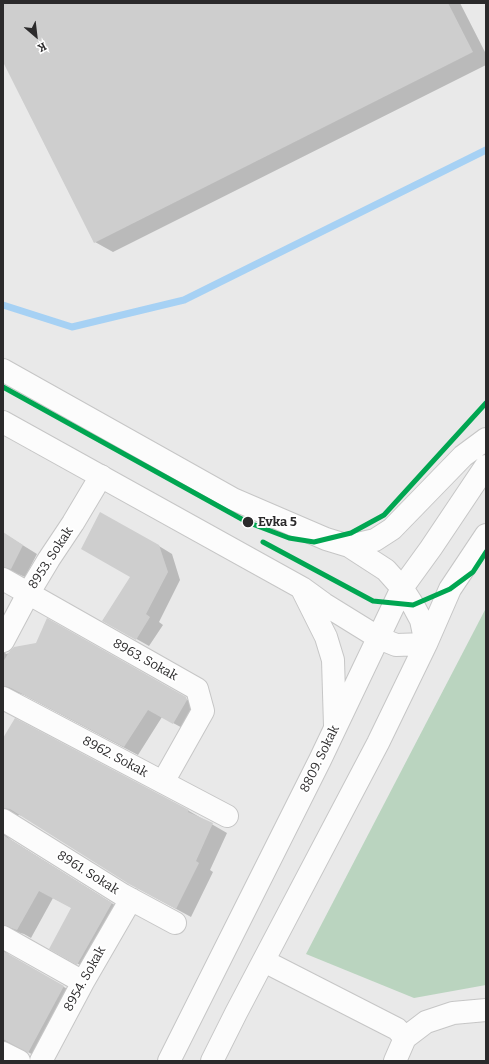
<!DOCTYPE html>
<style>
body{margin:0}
#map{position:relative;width:489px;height:1064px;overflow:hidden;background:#e9e9e9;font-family:Bitter,serif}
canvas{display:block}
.frame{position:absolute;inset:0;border:4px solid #2b2a2b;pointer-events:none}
.north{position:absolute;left:16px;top:16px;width:40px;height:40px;-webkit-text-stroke:3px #fff;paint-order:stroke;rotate:152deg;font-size:11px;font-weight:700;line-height:16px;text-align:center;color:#2b2a2b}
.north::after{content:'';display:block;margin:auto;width:14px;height:18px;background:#2b2a2b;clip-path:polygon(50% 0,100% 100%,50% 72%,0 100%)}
</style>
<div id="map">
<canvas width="489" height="1064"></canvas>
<div class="frame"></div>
<div class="north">K</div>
</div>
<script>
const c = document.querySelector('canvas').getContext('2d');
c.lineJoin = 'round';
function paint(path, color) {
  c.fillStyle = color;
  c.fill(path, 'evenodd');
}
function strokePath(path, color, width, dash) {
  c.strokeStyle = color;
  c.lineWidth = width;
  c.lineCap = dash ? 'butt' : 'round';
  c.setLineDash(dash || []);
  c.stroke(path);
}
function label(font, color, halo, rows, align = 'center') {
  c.font = font + ' Bitter,serif';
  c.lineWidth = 4;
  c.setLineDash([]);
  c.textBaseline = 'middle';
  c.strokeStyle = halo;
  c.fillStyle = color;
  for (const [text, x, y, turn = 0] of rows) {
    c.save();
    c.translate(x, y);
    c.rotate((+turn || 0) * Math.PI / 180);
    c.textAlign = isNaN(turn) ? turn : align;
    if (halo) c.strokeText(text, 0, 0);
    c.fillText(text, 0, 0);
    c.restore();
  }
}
paint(new Path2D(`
 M486,608V985L414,998L306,954Z`), '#bad4bf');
paint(new Path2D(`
 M3,3H460L486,54V65L113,252L95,242L3,60Z
 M3,533L37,554L25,577L18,574L13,575L3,570Z
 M159,546L172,554L180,580L159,622L163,625L149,646L103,620Z
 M47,620L200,707L188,731L162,717L138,755L24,695L18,693L12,695L3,689V650L6,654L37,644Z
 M15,720L189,811L227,833L210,870L213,872L191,917L145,892L23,816L19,815L12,817L6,835L11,840L126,912L92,972L51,948L72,908L53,898L31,938L24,934L17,932L11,934L4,945L6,952L11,957L78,995L43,1060L24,1050L18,1048L3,1061V740Z`), '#0003');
strokePath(new Path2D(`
 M3,305L72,327L184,300L486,150`), '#a6d1f4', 7);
paint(new Path2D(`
 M3,3H448L473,52L94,243L3,62Z
 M100,512L159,545L168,572L146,614L150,617L136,640L102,621L130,577L81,549Z
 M3,532L23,545L11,569L3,567Z
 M47,618L186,697L187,700L173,724L148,710L124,747L9,687L3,686V662L9,652L14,647L36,643Z
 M15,718L189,810L188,812L213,823L196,861L199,863L176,909L129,884L10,809L3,808V738Z
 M3,835L112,903L77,965L49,949L71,908L39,891L17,930L3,925Z
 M3,951L64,986L28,1053L3,1039Z`), '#cecece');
const street = new Path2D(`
 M3,579L197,689L203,711L163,782
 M3,641L28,594L49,559L73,523L101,476
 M3,698L227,816
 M3,820L123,895L175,923
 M3,937L83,982
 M264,961L397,1029L405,1038
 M3,1053L19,1061
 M41,1061L83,982L131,899
 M395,1061L405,1038L426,1022L453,1013L486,1010`);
const secondary = new Path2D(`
 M3,370L233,499L326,539L349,546L386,570L402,588L413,605L421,620L426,644
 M3,422L302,588L324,604L379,638L396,645L426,644
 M349,546L375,540L392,529L463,456L486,439
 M303,591L326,637L333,660L335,726
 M169,1061L320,760L402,588L431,548L486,466
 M212,1061L236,1013L378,743L426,644L450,589L486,535`);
strokePath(street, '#c6c6c6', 24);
strokePath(secondary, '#c6c6c6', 24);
strokePath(street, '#fcfcfc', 22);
strokePath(secondary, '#fcfcfc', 22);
strokePath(new Path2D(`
 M3,387L247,522L289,538L314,542L351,533L384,515L486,403
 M263,542L373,601L413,605L450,589L473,572L486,552`), '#00a651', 5);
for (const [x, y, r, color] of [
 [248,522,6,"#2b2a2b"]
]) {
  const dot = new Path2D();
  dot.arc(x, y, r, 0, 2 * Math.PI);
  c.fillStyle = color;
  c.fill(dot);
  strokePath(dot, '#fff', 1.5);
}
label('bold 13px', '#2b2a2b', '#fff', [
 ["Evka 5",258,522]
], 'left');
label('13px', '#2b2a2b', '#fff', [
 ["8953. Sokak",51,558,-57],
 ["8963. Sokak",145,660,29],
 ["8962. Sokak",115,757,28],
 ["8809. Sokak",320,759,-64],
 ["8961. Sokak",88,873,32],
 ["8954. Sokak",85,979,-61]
]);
</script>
